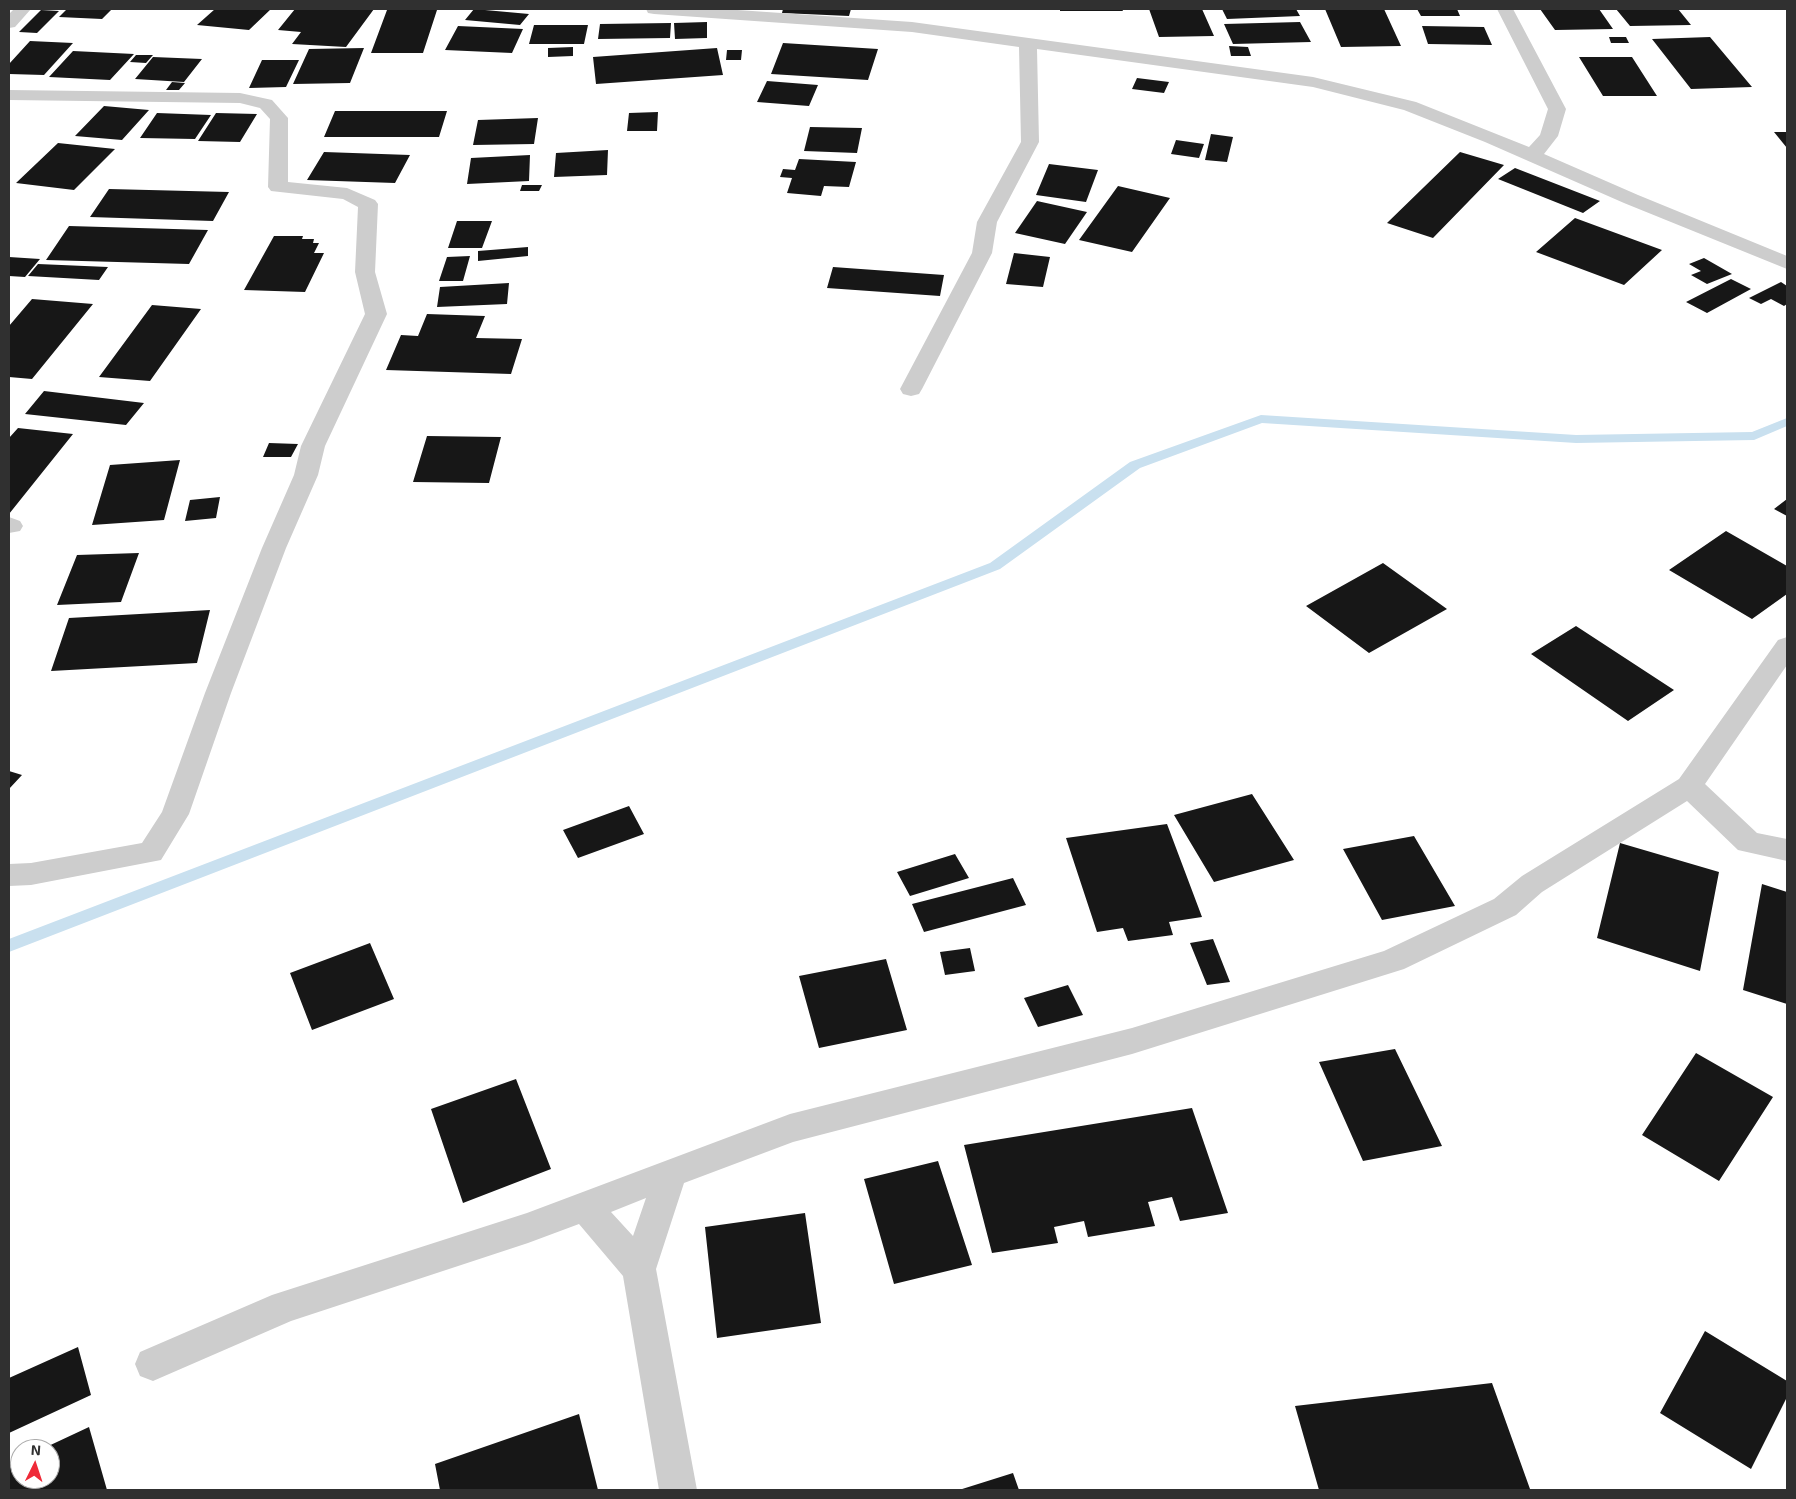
<!DOCTYPE html>
<style>
body{margin:0}
#map{position:relative;width:1796px;height:1499px;overflow:hidden;background:#fff;font-family:"Exo 2",sans-serif}
canvas{display:block}
.frame{position:absolute;inset:0;border:10px solid #303030;pointer-events:none}
.north{position:absolute;left:10px;top:1439px;width:50px;height:50px;box-sizing:border-box;background:#fff;border:1px solid #acacac;border-radius:50%;rotate:4deg;font-size:14px;font-weight:700;line-height:20px;text-align:center;color:#303030}
.north::after{content:'';display:block;margin:auto;width:18px;height:22px;background:#ef2a38;clip-path:polygon(50% 0,100% 100%,50% 72%,0 100%)}
</style>
<div id="map">
<canvas width="1796" height="1499"></canvas>
<div class="frame"></div>
<div class="north">N</div>
</div>
<script>
const g = document.querySelector('canvas').getContext('2d');
g.lineJoin = 'round';
const shape = rows => new Path2D(rows.map(r => 'M' + r).join(''));
function fillPath(path, color) { g.fillStyle = color; g.fill(path, 'evenodd'); }
fillPath(shape([
 [1261,415,1576,435,1752,432,1787,418,1787,426,1754,440,1576,443,1262,423,1140,468,1000,569,9,952,9,939,990,563,1130,462,1261,415]
]), '#c9e0ef');
fillPath(shape([
 [67,9,112,9,102,19,59,17],
 [215,9,271,9,249,30,197,25],
 [295,9,374,9,346,47,292,44,301,32,278,30],
 [474,9,529,14,520,25,465,20],
 [783,9,851,9,849,16,782,13],
 [1060,9,1122,9,1123,11,1060,11],
 [1149,9,1202,9,1214,36,1159,37],
 [1222,9,1296,9,1300,16,1227,19],
 [1325,9,1384,9,1401,46,1341,47],
 [1417,9,1457,9,1460,16,1421,16],
 [1540,9,1599,9,1613,29,1555,30],
 [1616,9,1678,9,1691,25,1630,26],
 [41,10,59,11,37,33,19,32],
 [387,10,437,10,423,53,371,53],
 [707,22,707,38,675,39,674,23],
 [1300,22,1311,42,1233,44,1224,24],
 [671,23,670,38,598,39,600,24],
 [534,25,588,25,584,44,529,44],
 [458,26,523,29,512,53,445,50],
 [1422,26,1484,27,1492,45,1428,44],
 [1609,37,1626,37,1629,43,1611,43],
 [1710,37,1752,87,1691,89,1652,39],
 [30,41,73,43,44,75,9,74,9,64],
 [783,43,878,49,868,80,771,74],
 [1229,46,1248,47,1251,56,1231,56],
 [573,47,573,56,548,57,548,48],
 [364,48,350,83,293,84,309,49],
 [717,48,723,75,596,84,593,57],
 [727,50,742,50,741,60,726,60],
 [73,51,134,54,110,80,49,77],
 [136,55,153,55,146,63,130,62],
 [153,57,202,59,184,82,135,79],
 [1579,57,1632,57,1657,96,1603,96],
 [262,60,299,60,286,87,249,88],
 [1137,78,1169,82,1164,93,1132,89],
 [767,81,818,85,809,106,757,102],
 [172,82,185,83,179,90,166,90],
 [104,106,149,110,122,140,75,136],
 [335,111,447,111,439,137,324,137],
 [658,112,657,131,627,131,629,113],
 [157,113,211,115,195,139,140,138],
 [216,113,257,114,240,142,198,141],
 [538,118,534,144,473,145,478,120],
 [810,127,862,128,857,153,804,151],
 [1774,132,1787,132,1787,148],
 [1211,134,1233,137,1227,162,1205,160],
 [1176,140,1204,144,1199,158,1171,154],
 [58,143,115,149,74,190,16,183],
 [608,150,607,175,554,177,556,153],
 [324,152,410,155,395,183,307,180],
 [1460,152,1504,165,1433,238,1387,223],
 [530,155,529,181,467,184,471,158],
 [799,159,856,162,849,187,824,186,821,196,787,193,792,178,780,177,783,169,795,170],
 [1049,164,1098,170,1086,202,1036,195],
 [1515,168,1600,201,1583,213,1498,179],
 [522,185,542,185,539,191,520,191],
 [1118,186,1170,198,1132,252,1079,240],
 [109,189,229,192,213,221,90,217],
 [1037,201,1087,212,1065,244,1015,233],
 [1575,218,1662,250,1624,285,1536,252],
 [457,221,492,221,482,248,448,248],
 [69,226,208,230,189,264,46,260],
 [274,236,303,236,302,239,314,239,313,243,319,243,314,253,324,253,305,292,244,290],
 [528,247,528,256,478,261,478,251],
 [1014,253,1050,257,1043,287,1006,284],
 [470,256,463,281,439,281,447,257],
 [9,257,40,259,25,277,9,276],
 [1704,258,1732,274,1707,284,1691,275,1701,271,1689,264],
 [38,264,108,267,99,280,28,276],
 [833,267,944,275,940,296,827,288],
 [1731,279,1751,289,1707,313,1686,302],
 [1781,282,1787,286,1787,304,1784,306,1771,299,1761,304,1749,298],
 [509,283,507,304,437,307,440,287],
 [32,299,93,304,32,379,9,377,9,326],
 [152,305,201,309,150,381,99,377],
 [427,314,485,316,476,338,522,339,511,374,386,370,401,335,418,336],
 [44,391,144,403,126,425,25,414],
 [18,428,73,434,9,514,9,438],
 [427,436,501,437,489,483,413,482],
 [269,443,298,444,291,457,263,457],
 [180,460,164,520,92,525,110,465],
 [220,497,216,518,185,521,190,500],
 [1787,499,1787,516,1774,509],
 [1726,531,1787,566,1787,594,1752,619,1669,570],
 [139,553,121,602,57,605,77,555],
 [1383,563,1447,609,1369,653,1306,606],
 [210,610,197,663,51,671,69,618],
 [1576,626,1674,690,1628,721,1531,654],
 [9,771,22,775,9,789],
 [1252,794,1294,860,1214,882,1174,815],
 [629,806,644,834,578,858,563,830],
 [1167,824,1202,917,1169,922,1173,935,1128,941,1123,928,1097,932,1066,838],
 [1414,836,1455,906,1382,920,1343,849],
 [1620,843,1719,872,1700,971,1597,938],
 [955,854,969,878,910,896,897,872],
 [1013,878,1026,905,924,932,912,904],
 [1762,884,1787,892,1787,1004,1743,990],
 [1213,939,1230,982,1207,985,1190,943],
 [370,943,394,999,312,1030,290,973],
 [970,948,975,971,945,975,940,952],
 [886,959,907,1030,819,1048,799,976],
 [1068,985,1083,1015,1038,1027,1024,998],
 [1395,1049,1442,1146,1363,1161,1319,1062],
 [1696,1053,1773,1097,1719,1181,1642,1135],
 [516,1079,551,1169,463,1203,431,1109],
 [1192,1108,1228,1213,1180,1221,1172,1197,1148,1202,1155,1226,1088,1237,1084,1221,1054,1227,1058,1243,992,1253,964,1145],
 [938,1161,972,1265,894,1284,864,1179],
 [805,1213,821,1323,717,1338,705,1227],
 [1705,1331,1787,1381,1787,1397,1751,1469,1660,1413],
 [78,1347,91,1395,9,1433,9,1378],
 [1492,1383,1530,1489,1319,1490,1295,1406],
 [579,1414,598,1490,440,1490,435,1464],
 [89,1427,107,1490,9,1490,9,1465,20,1460,20,1479,50,1479,50,1449,42,1449],
 [1013,1473,1019,1490,959,1490]
]), '#171717');
fillPath(shape([
 [14,9,31,9,15,27,9,28,9,14,14,9],
 [646,9,723,9,912,22,1313,77,1416,102,1529,147,1540,135,1548,109,1497,9,1513,9,1566,109,1558,136,1544,154,1638,195,1787,256,1787,269,1624,203,1485,142,1404,110,1313,87,1037,49,1039,142,997,222,992,253,922,389,919,394,911,396,903,394,900,389,972,253,977,222,1021,142,1019,47,912,32,654,14,648,13,646,9],
 [9,90,240,93,272,100,288,118,288,182,347,188,375,200,378,204,375,272,387,314,325,446,318,475,286,548,231,693,189,814,161,860,31,885,9,886,9,864,31,863,142,843,162,812,205,693,262,548,294,475,301,446,365,314,355,272,358,207,343,199,271,191,268,187,270,119,260,108,240,103,9,100,9,90],
 [9,517,20,521,23,526,20,531,9,533,9,517],
 [1787,637,1787,665,1705,784,1757,833,1787,839,1787,861,1738,850,1687,801,1542,892,1516,915,1404,969,1132,1054,793,1142,684,1183,656,1269,697,1490,659,1490,623,1276,579,1224,528,1243,291,1321,153,1381,140,1376,135,1364,140,1352,272,1295,527,1213,790,1114,1132,1028,1384,951,1494,899,1522,876,1679,779,1778,640,1787,637],
 [646,1198,633,1236,611,1212,646,1198]
]), '#cdcdcd');
</script>
